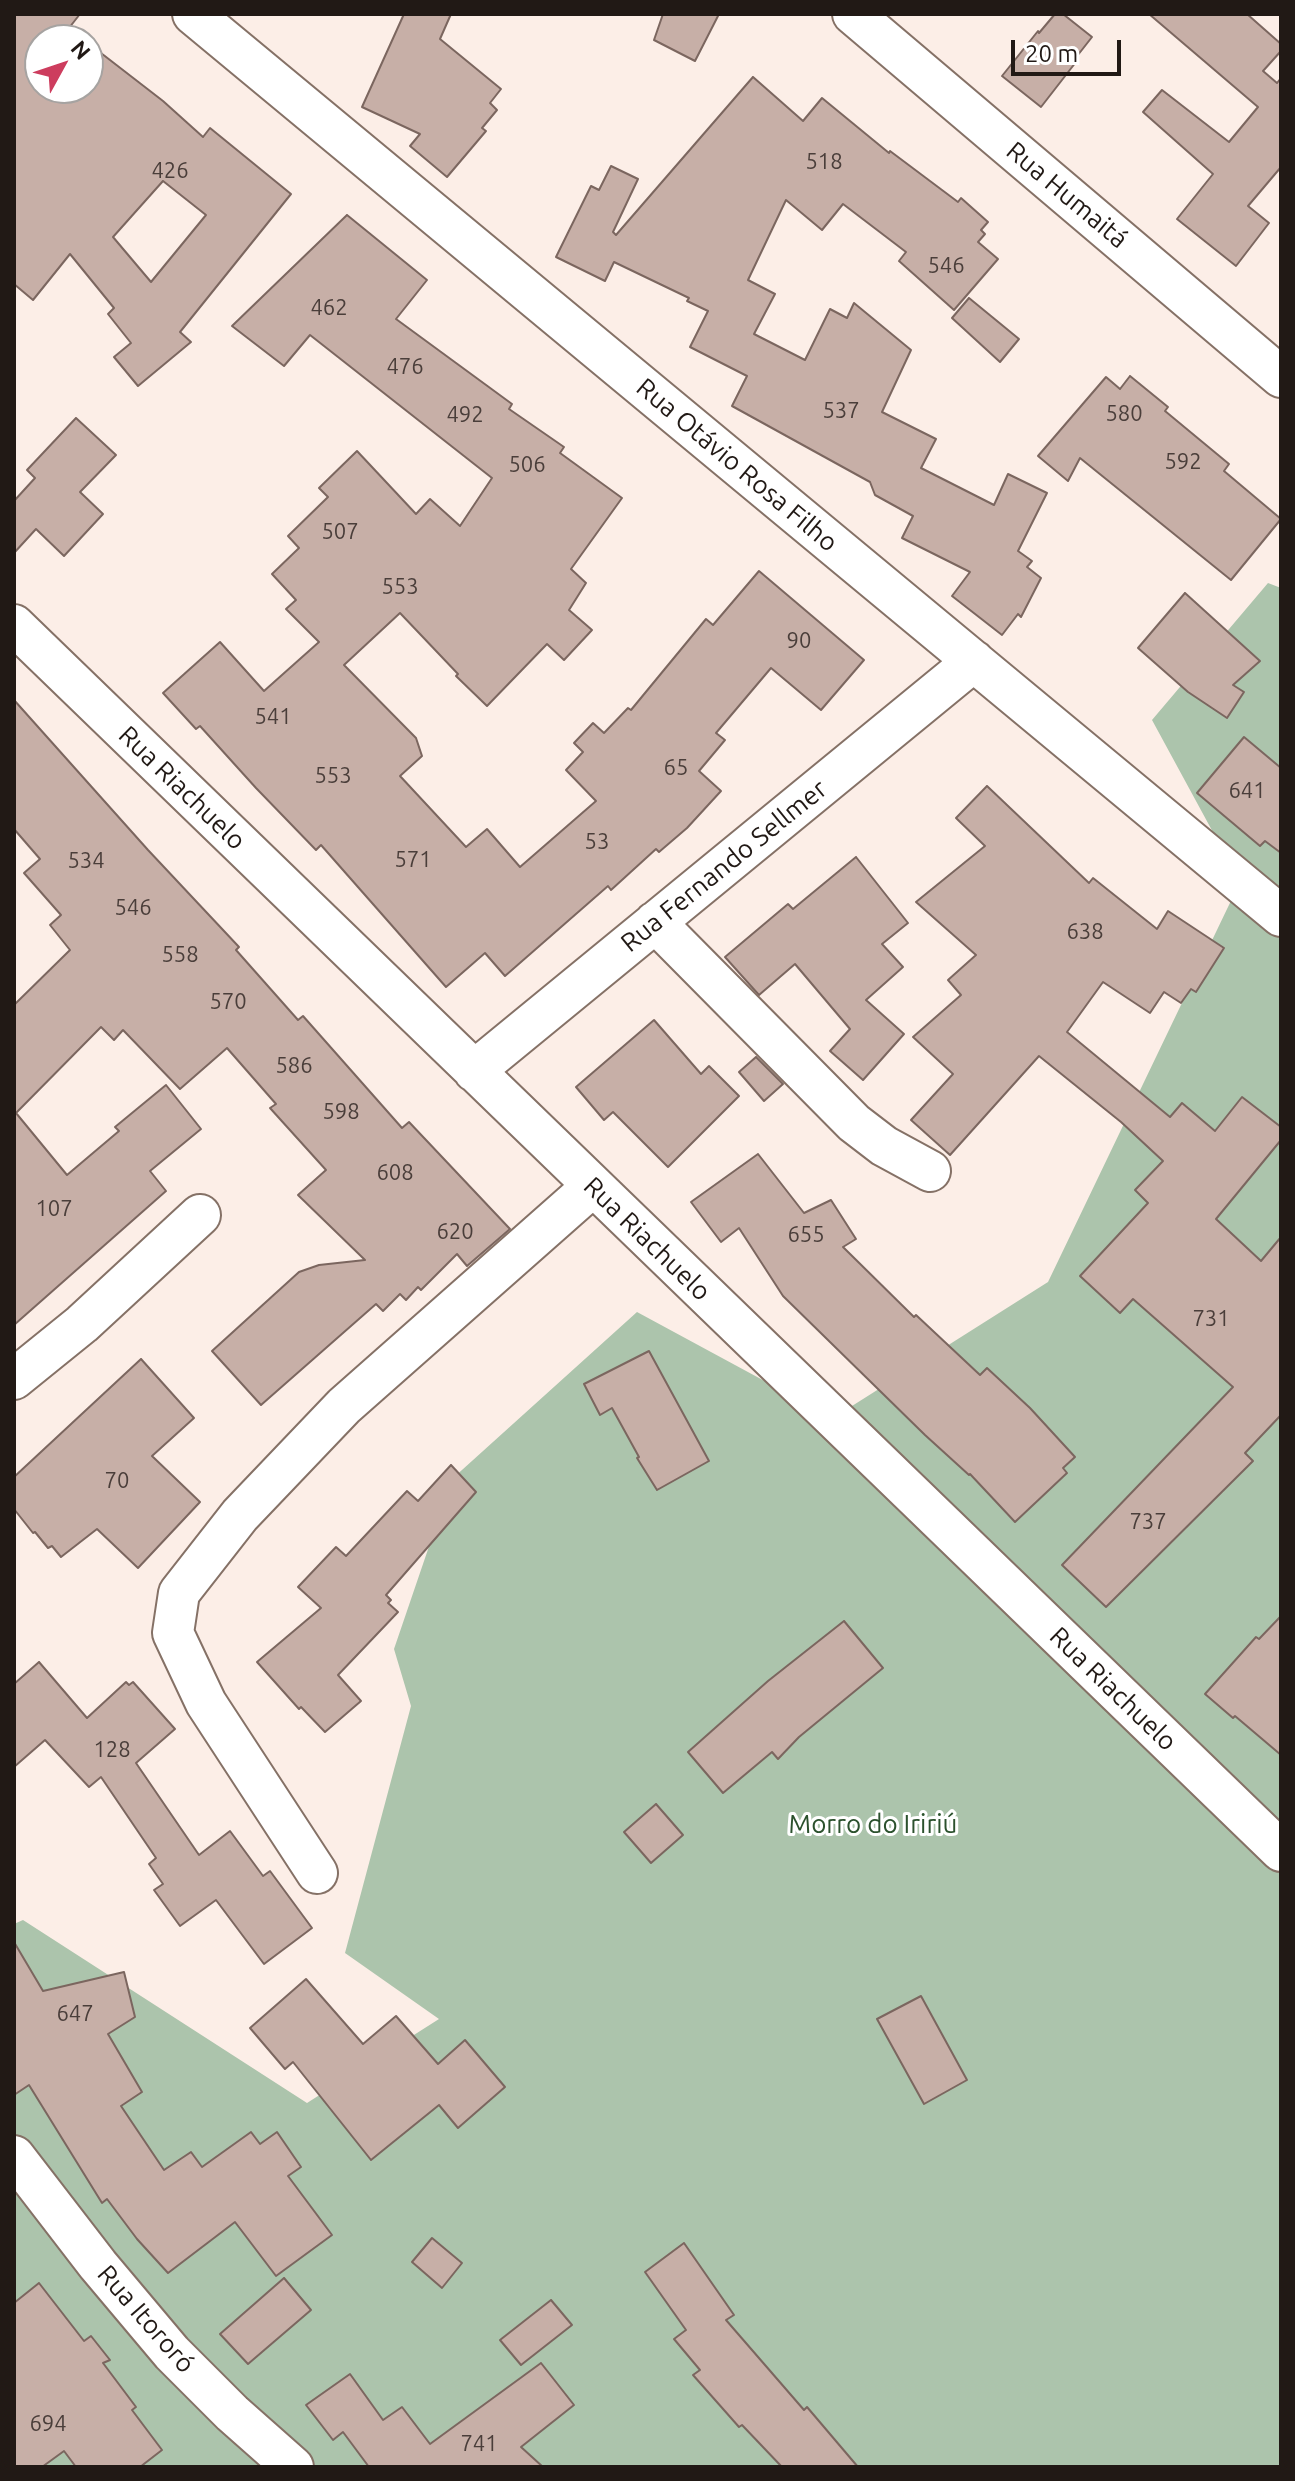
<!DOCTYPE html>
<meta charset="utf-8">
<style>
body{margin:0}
#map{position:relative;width:1295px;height:2481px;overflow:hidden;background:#fceee7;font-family:Ubuntu,sans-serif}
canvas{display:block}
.frame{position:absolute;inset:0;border:16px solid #211915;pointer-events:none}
.north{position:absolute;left:24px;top:24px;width:80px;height:80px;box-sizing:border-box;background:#fff;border:2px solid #a6a3a1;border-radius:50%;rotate:50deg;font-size:22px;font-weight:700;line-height:32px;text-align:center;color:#211915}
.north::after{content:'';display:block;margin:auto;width:28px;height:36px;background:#cd3d5e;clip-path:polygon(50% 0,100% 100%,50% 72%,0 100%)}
.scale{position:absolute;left:1011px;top:40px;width:110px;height:36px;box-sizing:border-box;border:4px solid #211915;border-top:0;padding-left:10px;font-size:24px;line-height:28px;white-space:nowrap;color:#211915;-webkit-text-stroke:6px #fff;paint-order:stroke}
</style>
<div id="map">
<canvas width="1295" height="2481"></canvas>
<div class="frame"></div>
<div class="north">N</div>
<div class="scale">20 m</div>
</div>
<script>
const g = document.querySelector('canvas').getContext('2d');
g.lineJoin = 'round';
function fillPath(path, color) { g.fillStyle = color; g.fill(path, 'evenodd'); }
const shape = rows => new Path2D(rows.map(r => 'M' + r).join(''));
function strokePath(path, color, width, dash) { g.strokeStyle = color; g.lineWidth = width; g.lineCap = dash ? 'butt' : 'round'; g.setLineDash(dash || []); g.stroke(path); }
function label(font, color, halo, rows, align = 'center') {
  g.font = font + ' Ubuntu,sans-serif'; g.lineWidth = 6; g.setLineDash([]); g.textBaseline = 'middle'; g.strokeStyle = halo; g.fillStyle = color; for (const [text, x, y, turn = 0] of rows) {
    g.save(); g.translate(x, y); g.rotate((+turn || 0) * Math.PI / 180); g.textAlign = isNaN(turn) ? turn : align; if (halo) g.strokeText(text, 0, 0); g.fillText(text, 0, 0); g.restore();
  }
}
fillPath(shape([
 [1268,583,1281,588,1281,2467,14,2467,14,1924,23,1920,307,2103,439,2019,345,1953,411,1706,394,1649,452,1479,637,1312,833,1418,1048,1282,1240,882,1152,720]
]), '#acc4ac');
const building = shape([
 [14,14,80,14,69,28,85,40,40,40,40,88,88,88,88,43,163,101,203,137,210,128,291,194,180,332,191,342,138,386,114,357,131,343,108,314,114,308,70,254,33,300,14,284,14,14],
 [163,181,206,215,151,282,113,237,163,181],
 [404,14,451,14,440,39,501,89,490,103,497,110,482,128,486,131,447,177,410,146,420,134,362,107,404,14],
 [663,14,719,14,695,61,654,40,663,14],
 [1055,14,1063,14,1092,37,1074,60,1076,62,1041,107,1002,76,1038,31,1039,33,1055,14],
 [1149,14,1247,14,1281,44,1281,51,1263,71,1277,83,1281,78,1281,167,1248,206,1269,223,1236,266,1177,219,1213,174,1143,112,1162,90,1229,142,1258,107,1149,14],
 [753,77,803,121,822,98,889,153,890,151,958,202,961,198,988,222,981,230,985,234,978,242,998,259,954,310,899,261,906,252,843,204,822,230,786,200,748,280,775,294,754,334,805,360,830,309,847,318,854,303,911,350,882,412,936,439,921,468,994,505,1008,474,1047,493,1018,551,1032,561,1027,567,1041,578,1021,617,1018,614,1002,635,952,596,970,572,902,538,913,516,875,495,870,482,732,406,747,376,690,347,708,311,687,301,689,298,614,262,605,281,556,257,591,186,599,190,611,166,638,179,613,232,616,235,753,77],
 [347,215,427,280,396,319,512,404,509,409,564,447,560,453,622,498,571,569,586,583,569,610,592,630,564,660,547,644,487,706,456,676,458,674,400,613,344,665,416,738,422,756,400,776,466,847,487,829,520,867,596,801,566,770,583,752,574,743,593,723,604,733,628,708,631,710,706,619,713,625,759,571,864,660,821,710,771,668,716,733,725,740,699,771,721,791,687,828,659,852,656,849,611,890,608,886,505,976,485,953,446,987,321,845,316,850,256,788,200,726,196,729,163,693,220,642,264,691,319,642,286,609,296,600,272,574,299,548,288,536,328,497,319,488,357,451,416,514,430,499,460,526,492,478,310,335,284,366,232,326,347,215],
 [969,298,1019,339,1000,362,952,318,969,298],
 [1130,376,1168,407,1165,411,1229,464,1224,471,1281,519,1231,580,1080,458,1068,481,1038,456,1106,377,1120,389,1130,376],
 [76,418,116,455,80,492,103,514,64,556,36,529,14,553,14,501,35,478,27,470,76,418],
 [1185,593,1260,661,1233,685,1244,692,1227,718,1188,692,1138,648,1185,593],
 [14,700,148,850,239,947,236,950,298,1020,303,1016,402,1128,409,1122,510,1229,467,1266,457,1254,421,1290,418,1287,406,1300,400,1294,383,1311,376,1304,261,1405,212,1351,299,1272,319,1265,365,1260,298,1195,326,1170,270,1108,276,1104,227,1048,180,1089,123,1030,114,1040,101,1027,16,1113,67,1175,119,1131,115,1127,166,1085,201,1129,150,1171,166,1191,14,1325,14,1005,70,950,50,925,61,915,24,873,40,859,14,829,14,700],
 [1244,737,1281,768,1281,853,1265,841,1260,846,1197,793,1244,737],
 [987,786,1089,883,1093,878,1157,929,1168,911,1224,948,1196,992,1191,989,1181,1003,1164,992,1150,1013,1103,982,1067,1032,1170,1117,1182,1103,1215,1131,1242,1097,1281,1127,1281,1140,1216,1219,1261,1261,1281,1237,1281,1415,1245,1453,1253,1461,1106,1607,1062,1565,1233,1387,1133,1299,1120,1313,1080,1276,1148,1203,1135,1190,1163,1161,1121,1122,1039,1056,950,1155,911,1120,953,1074,913,1037,961,995,948,980,976,955,916,902,985,846,956,818,987,786],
 [856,857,908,923,882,944,903,967,866,1000,904,1034,863,1080,830,1051,850,1029,795,964,759,995,725,957,788,904,793,909,856,857],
 [654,1020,701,1074,709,1066,739,1096,668,1167,613,1112,604,1120,576,1087,654,1020],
 [756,1057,783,1084,764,1101,739,1072,756,1057],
 [758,1154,804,1213,831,1200,856,1239,843,1247,914,1317,916,1315,980,1375,987,1368,1030,1408,1075,1457,1063,1468,1067,1473,1015,1522,970,1474,969,1475,925,1435,783,1296,739,1228,721,1242,691,1202,758,1154],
 [649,1351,709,1461,657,1490,637,1458,639,1457,612,1408,600,1415,584,1384,649,1351],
 [141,1359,194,1418,152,1456,200,1502,138,1568,97,1529,61,1557,52,1546,48,1548,35,1532,33,1533,14,1509,14,1477,141,1359],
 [451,1465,476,1492,386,1595,391,1600,388,1603,398,1612,338,1675,361,1701,325,1732,301,1707,299,1709,257,1662,321,1608,298,1587,336,1547,346,1556,407,1491,418,1501,451,1465],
 [1281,1616,1281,1755,1235,1716,1233,1718,1205,1694,1256,1637,1259,1639,1281,1616],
 [844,1621,883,1668,799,1737,778,1759,772,1752,723,1793,688,1752,768,1681,844,1621],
 [39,1662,87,1718,126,1682,129,1685,133,1682,175,1729,136,1763,199,1855,230,1831,263,1876,270,1871,312,1928,264,1964,216,1900,180,1926,154,1890,163,1884,149,1864,156,1858,101,1777,89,1787,45,1740,14,1767,14,1684,39,1662],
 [656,1804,683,1835,651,1863,624,1832,656,1804],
 [14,1942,43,1991,124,1972,135,2017,108,2034,142,2092,121,2106,164,2170,191,2152,202,2167,251,2132,260,2144,277,2132,301,2167,288,2176,332,2235,276,2276,235,2222,168,2273,137,2239,107,2199,102,2203,29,2085,14,2095,14,1942],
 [306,1979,363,2044,396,2016,438,2064,465,2040,505,2087,458,2128,439,2105,371,2160,293,2062,285,2069,250,2028,306,1979],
 [921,1996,967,2080,924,2104,877,2019,921,1996],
 [432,2238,462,2263,442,2288,412,2262,432,2238],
 [684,2243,734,2315,726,2320,804,2410,807,2407,858,2467,782,2467,742,2425,739,2427,693,2375,700,2370,674,2339,686,2330,645,2272,684,2243],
 [284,2278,311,2310,248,2364,220,2334,284,2278],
 [39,2283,84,2341,91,2336,110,2360,103,2363,136,2407,132,2410,162,2450,140,2467,76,2467,64,2451,42,2467,14,2467,14,2303,39,2283],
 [551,2300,572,2325,521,2365,500,2340,551,2300],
 [541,2363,574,2405,521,2447,543,2467,369,2467,343,2432,333,2440,306,2405,350,2374,383,2420,402,2407,430,2444,541,2363]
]);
fillPath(building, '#c7afa7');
strokePath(building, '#7b665f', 2);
const street = shape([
 [193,14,1281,916],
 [853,14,1281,377],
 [14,625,1281,1851],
 [655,922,854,1123,884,1146,930,1171],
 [474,1071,974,661],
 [14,1379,82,1324,200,1215],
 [317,1873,206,1703,173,1633,179,1593,240,1515,344,1406,593,1186],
 [14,2156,98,2265,172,2353,232,2413,293,2467]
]);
strokePath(street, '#857166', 44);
strokePath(street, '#fff', 40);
label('22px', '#4a3e3a', null, [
 ["518",824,162],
 ["426",170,171],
 ["546",946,266],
 ["462",329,308],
 ["476",405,367],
 ["537",841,411],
 ["580",1124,414],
 ["492",465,415],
 ["592",1183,462],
 ["506",527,465],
 ["507",340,532],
 ["553",400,587],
 ["90",799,641],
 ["541",273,717],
 ["65",676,768],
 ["553",333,776],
 ["641",1247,791],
 ["53",597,842],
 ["571",413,860],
 ["534",86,861],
 ["546",133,908],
 ["638",1085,932],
 ["558",180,955],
 ["570",228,1002],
 ["586",294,1066],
 ["598",341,1112],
 ["608",395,1173],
 ["107",54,1209],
 ["620",455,1232],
 ["655",806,1235],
 ["731",1211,1319],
 ["70",117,1481],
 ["737",1148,1522],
 ["128",112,1750],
 ["647",75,2014],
 ["694",48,2424],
 ["741",479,2444]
]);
label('26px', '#211915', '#fff', [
 ["Rua Humaitá",1067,195,40],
 ["Rua Otávio Rosa Filho",737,465,40],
 ["Rua Riachuelo",182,788,44],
 ["Rua Fernando Sellmer",724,866,-39],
 ["Rua Riachuelo",647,1239,44],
 ["Rua Riachuelo",1113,1689,44],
 ["Rua Itororó",146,2319,49]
]);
label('26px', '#2b512d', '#fff', [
 ["Morro do Iririú",873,1824]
]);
</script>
